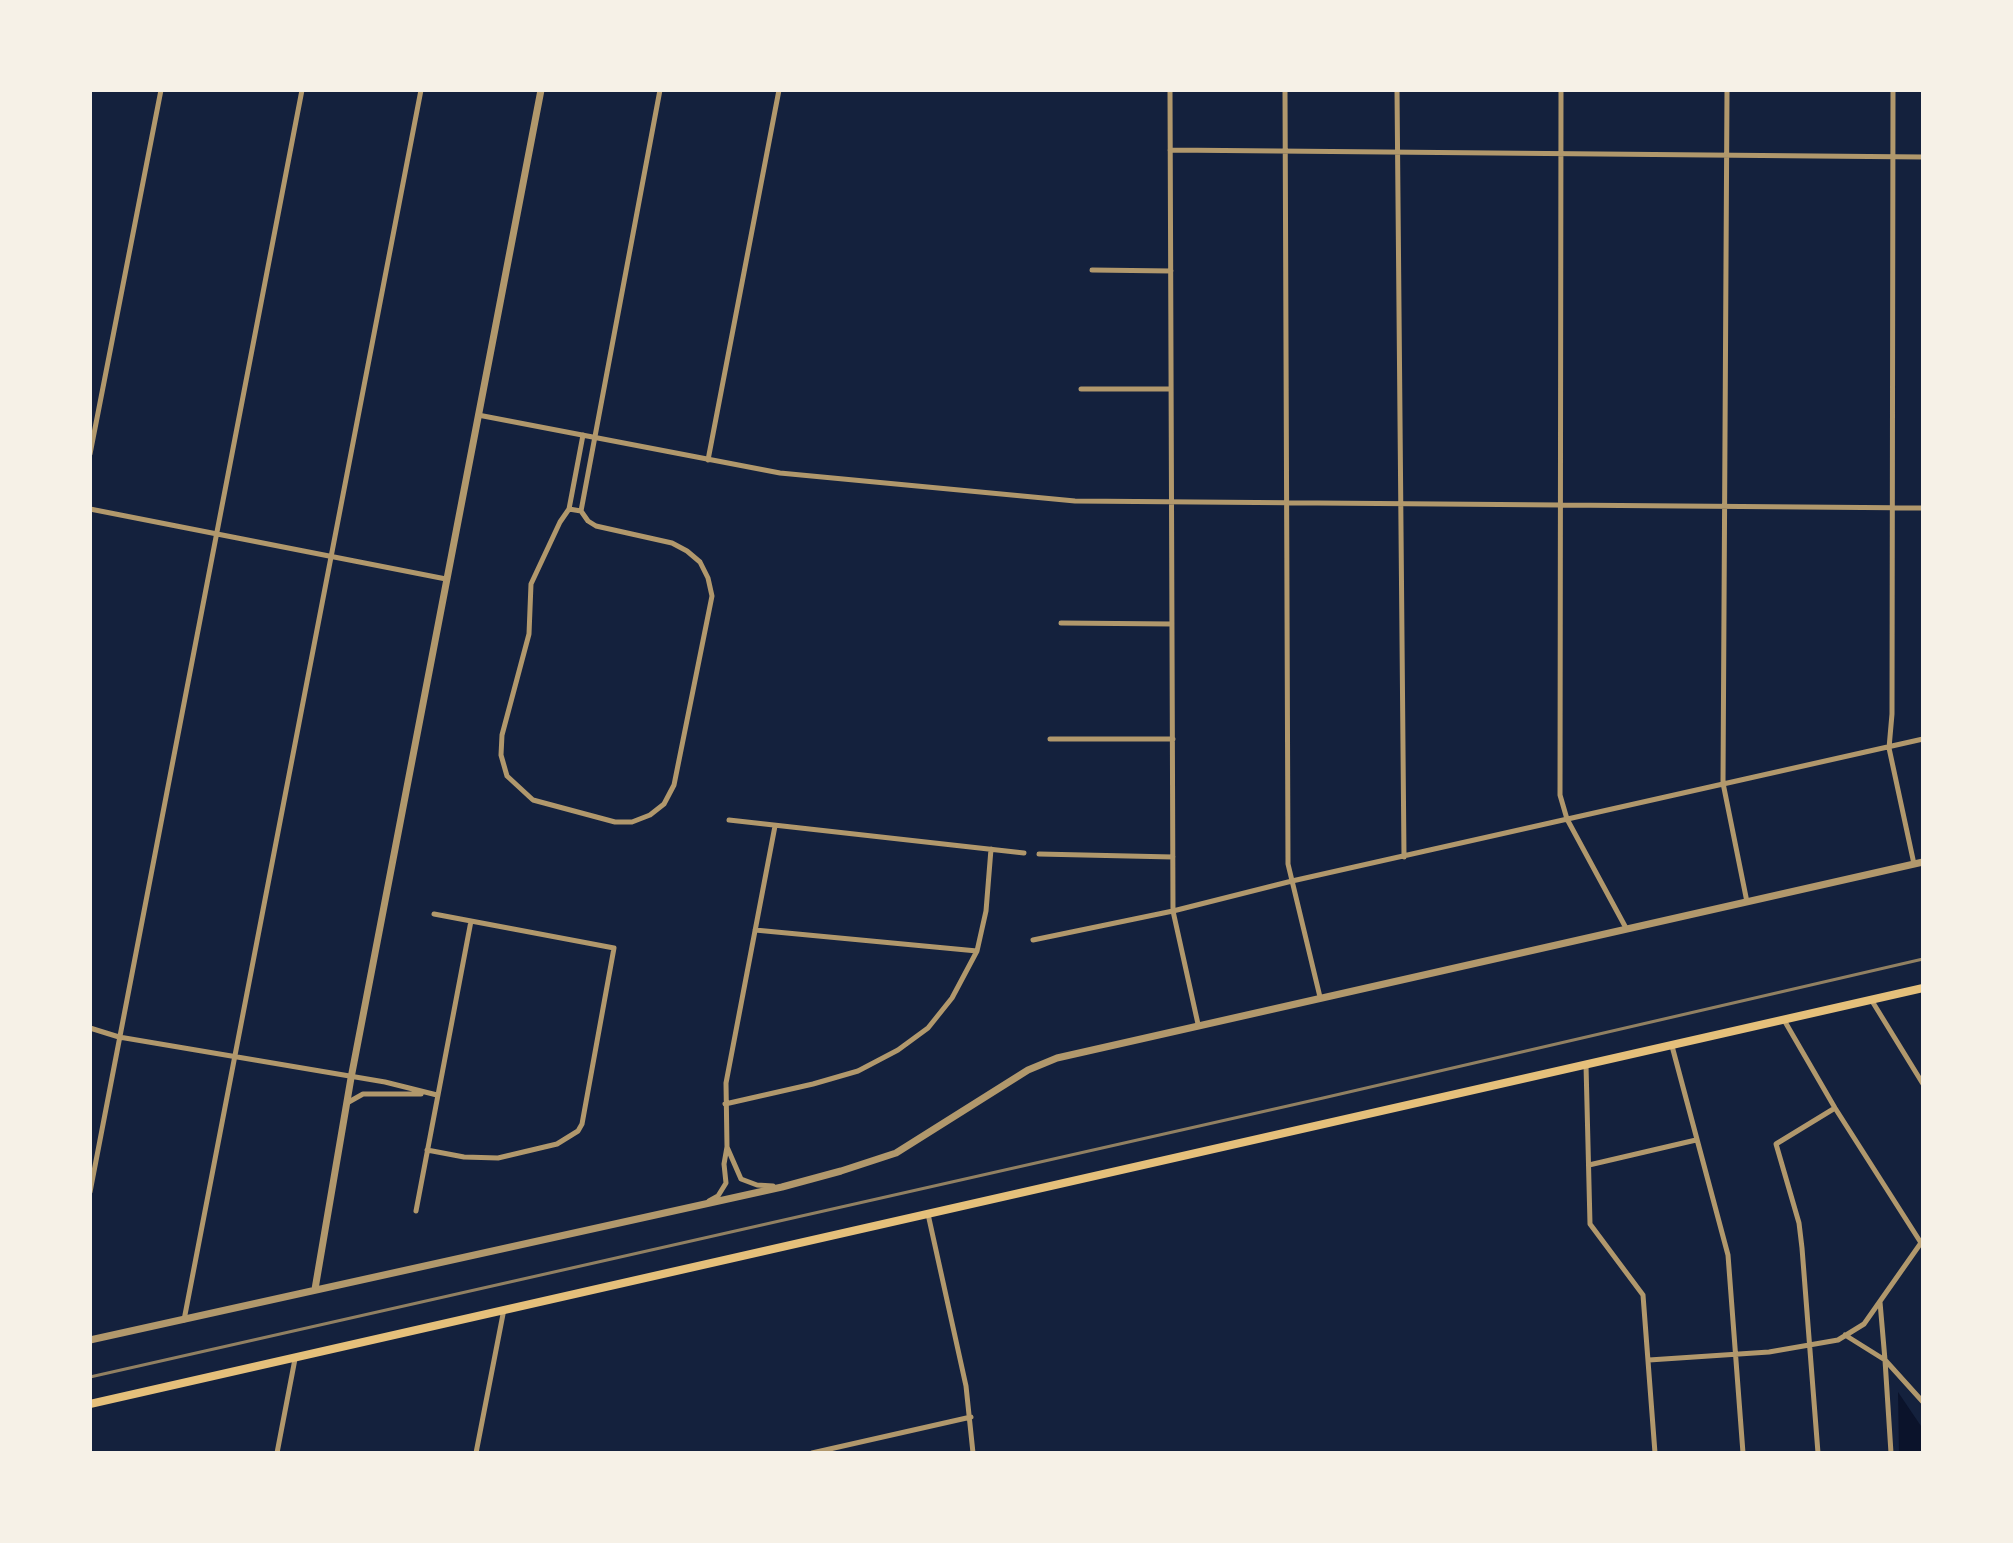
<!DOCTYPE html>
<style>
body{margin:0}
#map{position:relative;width:2013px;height:1543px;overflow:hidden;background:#14213d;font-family:Figtree,sans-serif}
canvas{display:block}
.frame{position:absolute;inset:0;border:92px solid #f6f1e7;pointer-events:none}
</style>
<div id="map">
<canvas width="2013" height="1543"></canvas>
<div class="frame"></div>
</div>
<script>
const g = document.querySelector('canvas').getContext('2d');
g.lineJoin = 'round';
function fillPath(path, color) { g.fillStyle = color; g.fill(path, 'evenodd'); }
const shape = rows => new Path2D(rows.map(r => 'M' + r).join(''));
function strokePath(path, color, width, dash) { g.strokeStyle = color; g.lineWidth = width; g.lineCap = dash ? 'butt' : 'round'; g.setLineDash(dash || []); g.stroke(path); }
fillPath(shape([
 [1898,1392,1923,1429,1923,1453,1899,1453]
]), '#0b132b');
strokePath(shape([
 [1170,90,1173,911,1198,1024],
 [1285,90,1288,864,1320,997],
 [1397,90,1404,857],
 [1561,90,1560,795,1567,819,1626,928],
 [1727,90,1723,783,1747,902],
 [1893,90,1892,714,1889,748,1914,864],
 [1170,150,1923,157],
 [1092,270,1171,271],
 [1081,389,1171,389],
 [478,415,780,473,1075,501,1923,508],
 [90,454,161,90],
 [708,460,779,90],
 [90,509,446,579],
 [569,509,581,511,588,521,596,526,672,543,687,551,700,562,708,578,712,596,674,785,664,804,650,815,632,822,615,822,533,800,507,776,501,755,502,735,529,634,531,584,560,522,569,509],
 [569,509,583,435],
 [581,511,660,90],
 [1061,623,1172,624],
 [1050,739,1173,739],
 [729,820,1024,853],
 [1039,854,1173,857],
 [755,930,977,951],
 [1033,940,1173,911,1292,881,1923,739],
 [1872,1001,1923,1084],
 [1784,1020,1835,1108,1923,1246],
 [90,1028,119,1037,385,1082,437,1095],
 [1672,1046,1728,1255,1743,1453],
 [1586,1065,1590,1224,1643,1295,1655,1453],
 [347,1103,363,1094,421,1094],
 [725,1104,813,1084,858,1071,898,1050,928,1028,952,998,977,951,986,911,991,849],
 [727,1147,726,1083,775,826],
 [427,1150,464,1157,498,1158,557,1144,578,1131,582,1124,614,948,434,914],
 [1589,1165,1696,1140],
 [90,1192,302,90],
 [709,1201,718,1196,726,1183,724,1164,727,1147,741,1179,757,1185,773,1186],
 [416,1211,471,921],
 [928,1214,966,1386,973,1453],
 [184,1320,421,90],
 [1845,1335,1885,1360,1880,1302],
 [1649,1360,1769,1352,1838,1340,1864,1324,1923,1240],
 [1885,1360,1891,1453],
 [1886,1361,1923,1402],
 [277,1453,295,1359],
 [476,1453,504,1309],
 [812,1453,971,1417],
 [1818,1453,1802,1248,1799,1223,1776,1144,1835,1108]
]), '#b1986c', 5);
strokePath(shape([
 [315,1289,351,1078,541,90],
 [90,1340,782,1187,841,1171,896,1153,1028,1070,1057,1058,1923,862]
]), '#b1986c', 7);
strokePath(shape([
 [90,1404,1923,988]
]), '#e5c07b', 8);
strokePath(shape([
 [90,1377,1323,1098,1923,959]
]), '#918062', 3);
</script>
